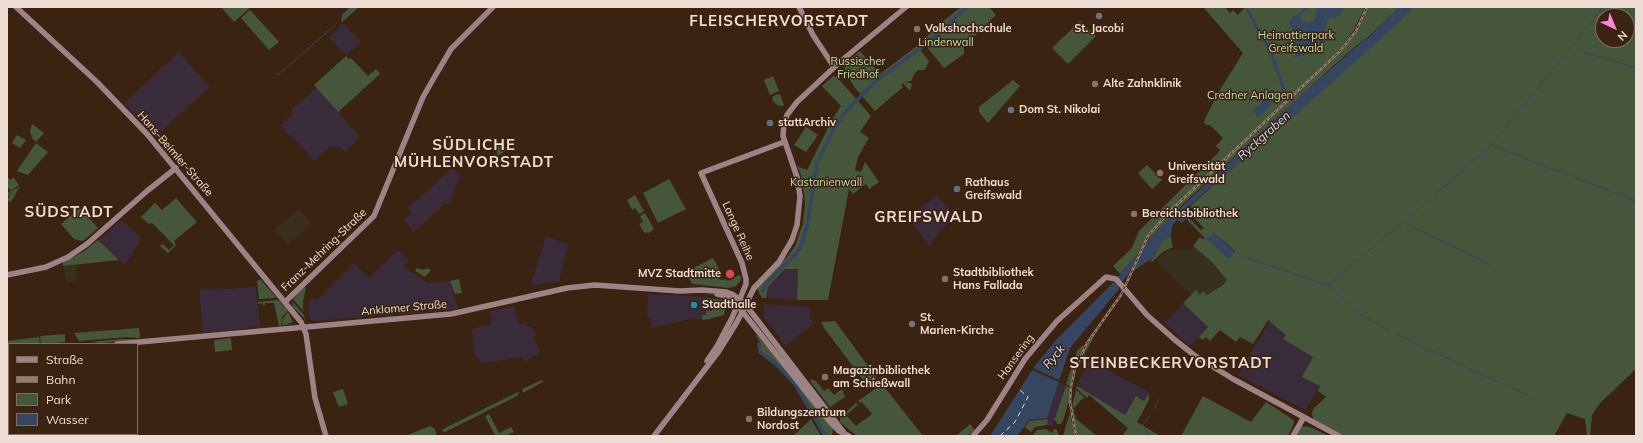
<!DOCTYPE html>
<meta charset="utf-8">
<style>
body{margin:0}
#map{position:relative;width:1643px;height:443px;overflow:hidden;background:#3b2311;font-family:Mulish,sans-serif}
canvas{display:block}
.frame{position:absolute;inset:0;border:8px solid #edddd2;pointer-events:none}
.legend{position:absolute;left:8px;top:343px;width:130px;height:92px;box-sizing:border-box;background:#3b2311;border:1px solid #826d5e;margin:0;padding:5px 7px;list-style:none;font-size:12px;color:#edddd2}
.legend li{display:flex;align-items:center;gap:8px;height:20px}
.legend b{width:20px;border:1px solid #826d5e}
.north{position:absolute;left:1595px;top:8px;width:40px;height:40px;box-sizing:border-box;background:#3b2311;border:1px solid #826d5e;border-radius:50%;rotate:136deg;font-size:11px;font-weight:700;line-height:16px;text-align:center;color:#edddd2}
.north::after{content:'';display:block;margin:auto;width:14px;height:18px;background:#ff85de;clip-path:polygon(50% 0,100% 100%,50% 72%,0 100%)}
</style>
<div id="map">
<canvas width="1643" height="443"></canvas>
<div class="frame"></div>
<ul class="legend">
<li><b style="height:5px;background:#9d8385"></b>Straße</li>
<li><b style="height:5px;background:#917d6e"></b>Bahn</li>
<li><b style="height:11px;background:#46563b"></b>Park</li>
<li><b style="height:11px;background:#364660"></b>Wasser</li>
</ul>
<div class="north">N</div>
</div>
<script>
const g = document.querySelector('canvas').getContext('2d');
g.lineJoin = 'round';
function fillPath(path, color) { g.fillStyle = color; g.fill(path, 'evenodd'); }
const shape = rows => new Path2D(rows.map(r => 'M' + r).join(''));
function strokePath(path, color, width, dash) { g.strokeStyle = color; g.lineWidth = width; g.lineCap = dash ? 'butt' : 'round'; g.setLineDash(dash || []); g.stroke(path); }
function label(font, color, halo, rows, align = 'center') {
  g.font = font + ' Mulish,sans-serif'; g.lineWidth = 3; g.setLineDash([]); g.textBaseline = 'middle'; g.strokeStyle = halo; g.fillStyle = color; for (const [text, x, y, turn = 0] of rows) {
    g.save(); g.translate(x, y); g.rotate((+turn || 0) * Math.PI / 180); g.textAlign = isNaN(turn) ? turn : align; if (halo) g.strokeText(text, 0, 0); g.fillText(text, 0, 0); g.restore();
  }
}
fillPath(shape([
 [341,23,343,25,344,24,361,42,346,56,329,37,339,28],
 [179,52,210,87,155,137,124,103],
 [317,87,360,137,345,152,340,147,330,147,314,161,292,136,291,137,280,126,293,113,291,110],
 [452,168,460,174,450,204,446,203,414,232,403,220,412,213,408,208],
 [937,195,954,215,929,246,908,217],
 [123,221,142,239,126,263,123,264,98,240,119,222],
 [546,236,568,244,560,277,560,282,532,285,531,283],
 [398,250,409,261,404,267,428,283,450,281,458,309,313,321,310,319,308,312,310,298,318,299,354,263,369,278],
 [786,269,798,269,797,300,766,298,768,287],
 [256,286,260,327,203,333,199,289,214,288,228,289],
 [648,294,707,297,722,299,726,304,726,311,722,316,711,318,711,319,687,320,652,328,651,320,646,313],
 [1183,303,1209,327,1190,346,1164,323],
 [764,304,810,307,810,318,814,323,786,346,764,318],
 [514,306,519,324,527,322,528,327,533,327,536,334,534,335,534,339,541,352,525,362,522,357,482,363,475,355,472,329,492,324,490,311],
 [1270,321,1286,335,1284,339,1313,357,1320,386,1305,410,1238,375],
 [1090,358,1100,362,1099,365,1149,392,1144,401,1136,396,1125,415,1077,386],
 [1059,382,1066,386,1053,425,1047,425,1047,419]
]), '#392b39');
fillPath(shape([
 [299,209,312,224,288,245,274,230],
 [1193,246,1212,262,1227,280,1223,285,1207,295,1200,295,1196,290,1191,295,1158,263,1157,259,1169,250,1191,250],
 [76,265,77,281,66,282,63,266]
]), '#392f1f');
fillPath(shape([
 [221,7,251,7,234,22],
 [350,7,359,7,341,23,342,15],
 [961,7,989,7,996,15,964,46,964,54,944,68,922,41,946,19],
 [1203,7,1225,7,1230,13,1233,10,1238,15,1245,7,1365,7,1354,30,1339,50,1166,215,1155,226,1140,251,1120,274,1113,266,1132,248,1139,231,1217,154,1220,150,1216,146,1223,138,1210,125,1206,125,1204,123,1205,119,1218,93,1243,53],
 [1368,7,1400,7,1365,40,1364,39,1332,67,1183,204,1146,243,1156,227,1168,214,1340,52,1358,30],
 [1414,7,1636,7,1636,369,1600,403,1592,415,1590,436,1587,436,1585,419,1567,413,1554,436,1344,436,1313,419,1312,413,1314,408,1326,397,1318,391,1320,386,1302,377,1313,357,1283,339,1286,335,1268,320,1253,344,1240,337,1236,342,1220,330,1210,341,1206,337,1203,340,1199,337,1208,327,1183,303,1196,290,1200,295,1203,291,1207,295,1223,285,1227,280,1212,262,1193,246,1200,237,1202,239,1205,238,1186,219,1188,217,1201,230,1204,228,1194,218,1198,213,1190,206,1391,29],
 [1603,16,1627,16,1627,40,1603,40],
 [1214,233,1235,251,1229,258,1207,237,1209,239],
 [250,10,279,42,269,50,241,18],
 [1080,21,1096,36,1068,64,1052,48],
 [917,46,929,61,926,68,925,70,918,70,915,73,911,81,904,82,910,83,912,84,910,91,903,83,901,85,903,87,875,111,855,88,845,72,845,64,860,51,880,74],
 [346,56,349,59,351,58,368,76,376,69,380,74,338,112,314,85],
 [773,76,779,91,770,95,764,80],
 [833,76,837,77,871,116,860,132,869,138,858,157,855,170,861,172,865,162,879,182,869,189,866,184,853,194,849,189,828,300,797,300,798,269,785,269,768,287,766,298,762,298,757,288,787,257,795,246,803,223,805,205,804,193,801,175,797,166,807,170,832,120,841,106,822,86],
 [1013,80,1020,86,988,123,979,112,979,107],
 [780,94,784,105,782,106,777,105,772,100,773,96],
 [32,124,44,133,36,142,32,138,30,131],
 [806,127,818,135,806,152,794,145],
 [17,135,26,140,20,148,12,143],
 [36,143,48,152,28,175,19,172,17,171],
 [503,143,507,150,498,156,494,144],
 [1147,165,1162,180,1152,189,1138,173],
 [7,177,11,180,13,177,19,185,12,190,7,198,7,194,11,190,7,187],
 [669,179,686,209,658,223,643,193],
 [20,186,11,202,7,200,12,191],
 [635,195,644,211,639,214,635,208,632,210,627,200],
 [176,198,197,222,174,241,176,245,168,253,160,246,163,244,169,250,174,245,152,223,149,224,141,217,155,203,162,210],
 [80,208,98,228,83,241,74,239,61,224],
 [645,213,654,229,649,233,646,232,645,234,639,224,643,222,640,216],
 [1171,237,1172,245,1173,247,1163,252,1152,262,1150,261,1154,257,1162,241,1166,238],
 [98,240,119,260,63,266,63,262,87,248,70,259,83,252],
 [713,258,720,271,718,274,719,279,722,280,726,279,727,281,739,275,741,277,741,280,736,286,729,288,692,284,686,272],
 [417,268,424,270,427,268,431,270,425,277,415,271],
 [260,279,276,297,276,298,259,299,257,281],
 [459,279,462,293,455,294,450,281],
 [304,287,306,288,303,301,303,309,304,312,293,299],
 [707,298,724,300,726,306,724,315,711,318,711,319,702,320,702,315,706,315,706,311,712,311,713,302,707,301],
 [278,300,288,311,282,317,281,326,279,326,274,303,265,303,265,305,263,306,263,303,258,304,258,302],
 [292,301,304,315,305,319,293,307],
 [288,312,293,322,286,325,282,325,282,320],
 [835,321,877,378,867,385,824,328,821,322],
 [139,328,140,338,127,337,79,341,74,333],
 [1096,330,1097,331,1076,370,1072,386,1078,362],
 [65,334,65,342,41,344,40,336],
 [757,335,771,351,833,427,832,436,827,436,805,398,787,373,762,353,761,350,760,342,756,336],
 [39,337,40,344,9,344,9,347,7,347,7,341],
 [231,338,232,350,215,352,214,340],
 [121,339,140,339,101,343,90,342],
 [1083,345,1084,346,1074,367,1070,386,1066,384,1077,351],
 [812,379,814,381,815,380,824,391,828,388,834,395,842,389,845,397,830,407,810,381],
 [542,380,543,381,541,383,523,393,522,389],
 [882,384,923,436,857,436,840,422,840,417,856,403,858,405,846,415,856,426,872,414,862,402,860,403,858,401],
 [1066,386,1070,388,1069,401,1063,421,1061,424,1057,424,1056,421,1054,421],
 [1077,386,1125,415,1136,396,1144,401,1149,393,1149,400,1137,422,1160,436,1122,436,1128,428,1089,395,1087,398,1076,388],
 [343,389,348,404,339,407,333,392],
 [1076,390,1084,397,1074,408,1072,406],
 [518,392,519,393,517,396,445,432,442,431,443,429],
 [1203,396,1251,422,1266,402,1292,419,1294,421,1293,426,1288,436,1181,436],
 [1072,408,1075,410,1073,413,1076,416,1075,418,1097,436,1077,436],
 [1070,413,1075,436,1063,436],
 [489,414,499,433,511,427,514,432,505,436,493,436,495,435,485,416],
 [811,419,821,436,793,436],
 [1048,419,1047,425,1035,427,1031,432,1025,427,1029,421],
 [970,424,975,430,967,436,956,436],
 [430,426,435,429,437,436,405,436],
 [1302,426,1310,427,1329,436,1296,436],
 [1046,429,1052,433,1054,429,1057,430,1059,436,1032,436,1037,430]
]), '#46563b');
fillPath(shape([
 [1305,7,1309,7,1300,16,1301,21,1309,23,1314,20,1316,15,1317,7,1344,7,1343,11,1335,18,1331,17,1327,20,1327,23,1325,28,1325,37,1318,43,1317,52,1313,52,1311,55,1306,53,1303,56,1294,57,1299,47,1297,43,1291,46,1289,45,1289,38,1293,32,1289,22,1293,17,1300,13],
 [1400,7,1414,7,1392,29,1318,95,1183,211,1188,217,1182,223,1177,220,1172,226,1171,237,1166,238,1162,241,1154,257,1129,274,1118,286,1119,289,1070,348,1047,418,1029,420,1017,436,990,436,1034,367,1055,341,1110,286,1161,226,1298,98,1365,39,1366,40],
 [1269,90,1274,90,1276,100,1260,116,1257,117,1253,110,1254,108,1261,105,1261,94],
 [1214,233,1235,252,1229,259,1205,238,1206,237,1209,238]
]), '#364660');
fillPath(shape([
 [1144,242,1146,243,1132,272,1128,275],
 [1033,368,1059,380,1059,382,1032,370]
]), '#3b2311');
strokePath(shape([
 [342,18,354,7],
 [1578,50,1636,68],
 [1568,51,1603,7],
 [278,75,335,25],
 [1491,145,1570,176],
 [1574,177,1636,201],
 [1186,218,1193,225],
 [1409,218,1491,145,1564,56],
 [1207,235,1210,237],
 [1242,256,1328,285,1403,222,1493,266],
 [1328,285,1361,315,1390,331],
 [1396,334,1502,384],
 [1507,386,1534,398],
 [1154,409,1159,399],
 [1149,435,1143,425,1150,415]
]), '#364660', 1);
strokePath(shape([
 [1248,11,1272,55,1285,93],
 [763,291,766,284,796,254,800,248,807,227,817,163,834,128,847,110,876,81,926,44,967,7],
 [759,344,760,352,777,365,795,384,825,436]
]), '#364660', 3.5);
strokePath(shape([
 [1290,37,1293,44],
 [1000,436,1015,422,1028,397,1020,390]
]), '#cbdefd', 1, [5, 4]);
strokePath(shape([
 [16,7,97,82,147,134,301,322,306,334,315,398,326,436],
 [799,7,813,35,834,67],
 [7,275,46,267,68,257,87,244,147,191,176,168],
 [717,294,727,296,734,301,831,423,839,431,849,436],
 [286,301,374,216,423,97,431,83,451,49,493,7],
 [117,344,451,314,567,288,595,285,680,291,702,290,726,292,732,294,745,304,845,434],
 [7,354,9,353],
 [707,361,717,346,732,318,746,284,746,279,742,263,701,173,784,142],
 [654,436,719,351,737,322,754,288,779,262,792,240,797,225,800,196,797,177,783,136,784,124,787,115,797,102,841,61,906,7],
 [973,436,987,420,1025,359,1057,321,1106,277,1116,279,1147,315,1175,340,1194,355,1233,379,1339,436],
 [1293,436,1304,417]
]), '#9d8385', 5.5);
const rail = shape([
 [1076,436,1070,402,1071,387,1075,368,1087,343,1121,295,1148,236,1167,214,1340,51,1356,31,1367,7]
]);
strokePath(rail, '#917d6e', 2.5);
strokePath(rail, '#3b2311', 1, [3]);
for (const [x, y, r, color] of [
 [1099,16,4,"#6b7280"],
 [917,29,4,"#8d6e63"],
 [1095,84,4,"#8d6e63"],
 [1011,110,4,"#6b7280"],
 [770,123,4,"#5c6f8a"],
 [1160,173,4,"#8d6e63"],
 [957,189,4,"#5c6f8a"],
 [1134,214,4,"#8d6e63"],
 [730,274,5,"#e0444e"],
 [945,279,4,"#8d6e63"],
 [694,305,4,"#0f9aa8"],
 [912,324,4,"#6b7280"],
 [825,377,4,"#8d6e63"],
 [749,419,4,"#8d6e63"]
]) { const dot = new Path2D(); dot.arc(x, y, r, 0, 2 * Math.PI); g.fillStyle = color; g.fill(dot); strokePath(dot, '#3b2311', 1.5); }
label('bold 11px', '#edddd2', '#3b2311', [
 ["Volkshochschule",925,29],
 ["St. Jacobi",1099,29,"center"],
 ["Alte Zahnklinik",1103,84],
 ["Dom St. Nikolai",1019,110],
 ["stattArchiv",778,123],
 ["Universität",1168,167],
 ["Greifswald",1168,180],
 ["Rathaus",965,183],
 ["Greifswald",965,196],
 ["Bereichsbibliothek",1142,214],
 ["Stadtbibliothek",953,273],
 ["Hans Fallada",953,286],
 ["MVZ Stadtmitte",721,274,"right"],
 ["Stadthalle",702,305],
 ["St.",920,318],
 ["Marien-Kirche",920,331],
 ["Magazinbibliothek",833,371],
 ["am Schießwall",833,384],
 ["Bildungszentrum",757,413],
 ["Nordost",757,426]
], 'left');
label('11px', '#bfdfaa', '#3b2311', [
 ["Heimattierpark",1296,36],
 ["Greifswald",1296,49],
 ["Lindenwall",946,43],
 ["Russischer",858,62],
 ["Friedhof",858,75],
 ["Credner Anlagen",1250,96],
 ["Kastanienwall",826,183]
]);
label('11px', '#edddd2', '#3b2311', [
 ["Hans-Beimler-Straße",175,154,49],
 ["Lange Reihe",738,231,66],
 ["Franz-Mehring-Straße",324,250,-44],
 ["Anklamer Straße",404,308,-5],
 ["Hansering",1016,357,-54]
]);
label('italic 12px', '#cbdefd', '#3b2311', [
 ["Ryckgraben",1264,136,-42],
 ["Ryck",1054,357,-50]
]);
g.letterSpacing = '1px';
label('bold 15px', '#edddd2', '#3b2311', [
 ["FLEISCHERVORSTADT",779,21],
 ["SÜDLICHE",474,145],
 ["MÜHLENVORSTADT",474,162],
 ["SÜDSTADT",69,212],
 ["GREIFSWALD",929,217],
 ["STEINBECKERVORSTADT",1171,363]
]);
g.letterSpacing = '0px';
</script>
